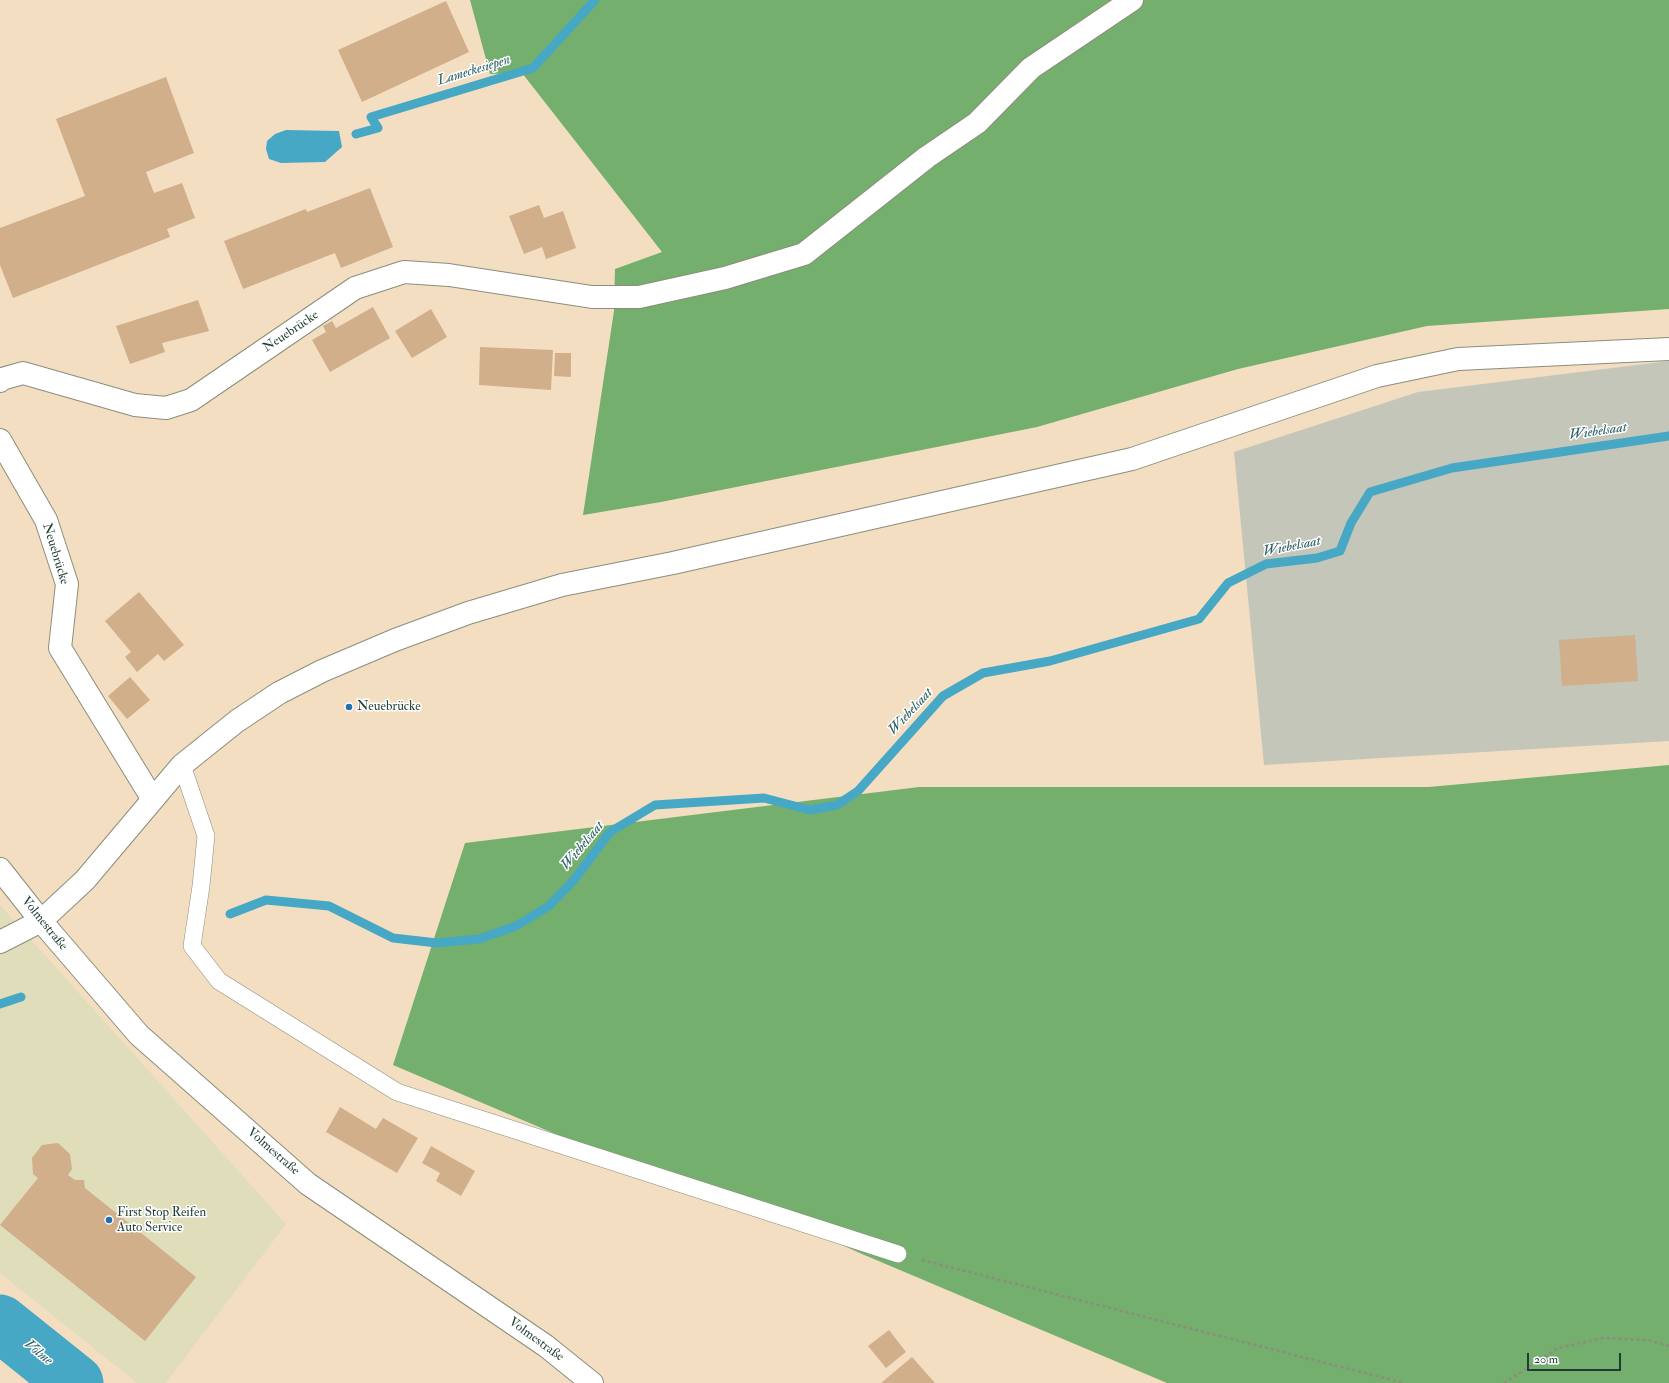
<!DOCTYPE html>
<meta charset="utf-8">
<style>
body{margin:0}
#map{position:relative;width:1669px;height:1383px;overflow:hidden;background:#f4dec2;font-family:"IM FELL Double Pica",serif}
canvas{display:block}
.scale{position:absolute;left:1527px;top:1353px;width:94px;height:18px;box-sizing:border-box;border:2px solid #1f3d34;border-top:0;padding-left:5px;font-size:12px;line-height:14px;white-space:nowrap;color:#1f3d34;-webkit-text-stroke:3px #fff;paint-order:stroke}
</style>
<div id="map">
<canvas width="1669" height="1383"></canvas>
<div class="scale">20 m</div>
</div>
<script>
const g = document.querySelector('canvas').getContext('2d');
g.lineJoin = 'round';
function fillPath(path, color) { g.fillStyle = color; g.fill(path, 'evenodd'); }
const shape = rows => new Path2D(rows.map(r => 'M' + r).join(''));
function strokePath(path, color, width, dash) { g.strokeStyle = color; g.lineWidth = width; g.lineCap = dash ? 'butt' : 'round'; g.setLineDash(dash || []); g.stroke(path); }
function label(font, color, halo, rows, align = 'center') {
  g.font = font + ' "IM FELL Double Pica",serif'; g.lineWidth = 3; g.setLineDash([]); g.textBaseline = 'middle'; g.strokeStyle = halo; g.fillStyle = color; for (const [text, x, y, turn = 0] of rows) {
    g.save(); g.translate(x, y); g.rotate((+turn || 0) * Math.PI / 180); g.textAlign = isNaN(turn) ? turn : align; if (halo) g.strokeText(text, 0, 0); g.fillText(text, 0, 0); g.restore();
  }
}
fillPath(shape([
 [0,905,286,1224,166,1383,137,1383,0,1273]
]), '#e0ddbb');
fillPath(shape([
 [1669,361,1669,741,1264,765,1234,452,1418,392]
]), '#c4c6b9');
fillPath(shape([
 [470,0,1669,0,1669,309,1427,326,1238,369,1037,427,661,502,583,515,614,311,615,269,662,252,522,73,490,74],
 [1669,765,1669,1383,1167,1383,862,1254,762,1209,593,1150,393,1065,465,843,919,787,1429,787]
]), '#74af6e');
fillPath(shape([
 [286,130,339,131,342,147,325,162,281,163,269,159,266,149,267,141,275,134]
]), '#47a8c6');
strokePath(shape([
 [356,134,378,128,371,117,533,68,595,0],
 [230,914,266,900,329,906,393,938,437,943,479,939,516,926,549,906,574,880,610,832,655,805,764,798,810,810,837,805,858,791,943,696,983,673,1050,661,1199,619,1228,583,1266,564,1317,558,1340,551,1351,523,1370,492,1452,468,1669,436],
 [0,1004,21,997]
]), '#47a8c6', 9);
strokePath(shape([
 [0,1323,75,1383]
]), '#47a8c6', 57);
fillPath(shape([
 [446,1,469,52,362,102,338,50],
 [166,77,194,153,146,172,154,193,182,183,195,218,167,229,170,237,13,298,0,265,0,228,85,196,56,119],
 [370,188,393,247,341,268,335,253,243,289,224,241,306,209,307,212],
 [539,205,544,218,563,211,576,248,546,259,542,247,524,254,509,216],
 [198,300,209,331,162,343,165,352,130,364,116,326],
 [373,307,390,338,330,372,312,340,326,332,323,326,332,321,336,328],
 [431,309,447,337,412,358,395,331],
 [480,347,553,350,551,390,479,385],
 [555,353,571,353,571,377,554,376],
 [139,592,184,645,164,661,158,654,137,672,125,657,131,652,105,621],
 [1635,635,1638,681,1562,686,1559,640],
 [130,677,150,700,127,719,108,696],
 [340,1107,376,1129,383,1118,418,1138,397,1173,326,1132],
 [58,1143,70,1154,72,1169,68,1175,75,1180,84,1180,85,1188,196,1277,145,1341,0,1225,38,1178,33,1174,32,1158,42,1145],
 [431,1146,475,1171,461,1196,436,1181,440,1173,422,1163],
 [889,1330,906,1352,886,1368,868,1346],
 [912,1357,935,1383,881,1383]
]), '#d0af8a');
const lane = shape([
 [182,765,206,836,201,886,192,946,219,981,397,1092,898,1254]
]);
const street = shape([
 [0,381,2,379,23,373,135,405,166,408,191,400,355,288,404,272,449,275,592,297,639,297,725,278,804,254,927,157,977,123,1031,68,1132,0],
 [0,440,46,520,67,584,60,648,152,798],
 [0,942,41,921]
]);
const secondary = shape([
 [41,921,85,880,182,765,237,721,279,693,322,671,395,640,468,613,562,585,673,563,1132,459,1377,376,1458,359,1669,349]
]);
const primary = shape([
 [0,869,41,921,139,1035,308,1184,546,1346,592,1383]
]);
strokePath(lane, '#8a8e7b', 18);
strokePath(street, '#8a8e7b', 24);
strokePath(secondary, '#8a8e7b', 24);
strokePath(primary, '#8a8e7b', 24);
strokePath(shape([
 [922,1260,1404,1383],
 [1504,1383,1558,1348,1603,1338,1648,1340,1669,1346]
]), '#8a8e7b', 2.5, [3, 3]);
strokePath(lane, '#fff', 17);
strokePath(street, '#fff', 22);
strokePath(secondary, '#fff', 22);
strokePath(primary, '#fff', 22);
for (const [x, y, r, color] of [
 [349,707,4,"#1f6fb2"],
 [109,1220,4,"#1f6fb2"]
]) { const dot = new Path2D(); dot.arc(x, y, r, 0, 2 * Math.PI); g.fillStyle = color; g.fill(dot); strokePath(dot, '#fff', 1.5); }
label('13px', '#1f3d34', '#fff', [
 ["Neuebrücke",291,332,-34],
 ["Neuebrücke",55,554,73],
 ["Volmestraße",44,924,51],
 ["Volmestraße",273,1152,41],
 ["Volmestraße",536,1340,36]
]);
label('13px', '#1f3d34', '#fff', [
 ["Neuebrücke",357,707],
 ["First Stop Reifen",117,1213],
 ["Auto Service",117,1228]
], 'left');
label('italic 14px', '#2d6267', '#fff', [
 ["Lameckesiepen",474,71,-17],
 ["Wiebelsaat",1598,432,-8],
 ["Wiebelsaat",1292,547,-11],
 ["Wiebelsaat",911,712,-47],
 ["Wiebelsaat",583,846,-50],
 ["Volme",38,1353,39]
]);
</script>
